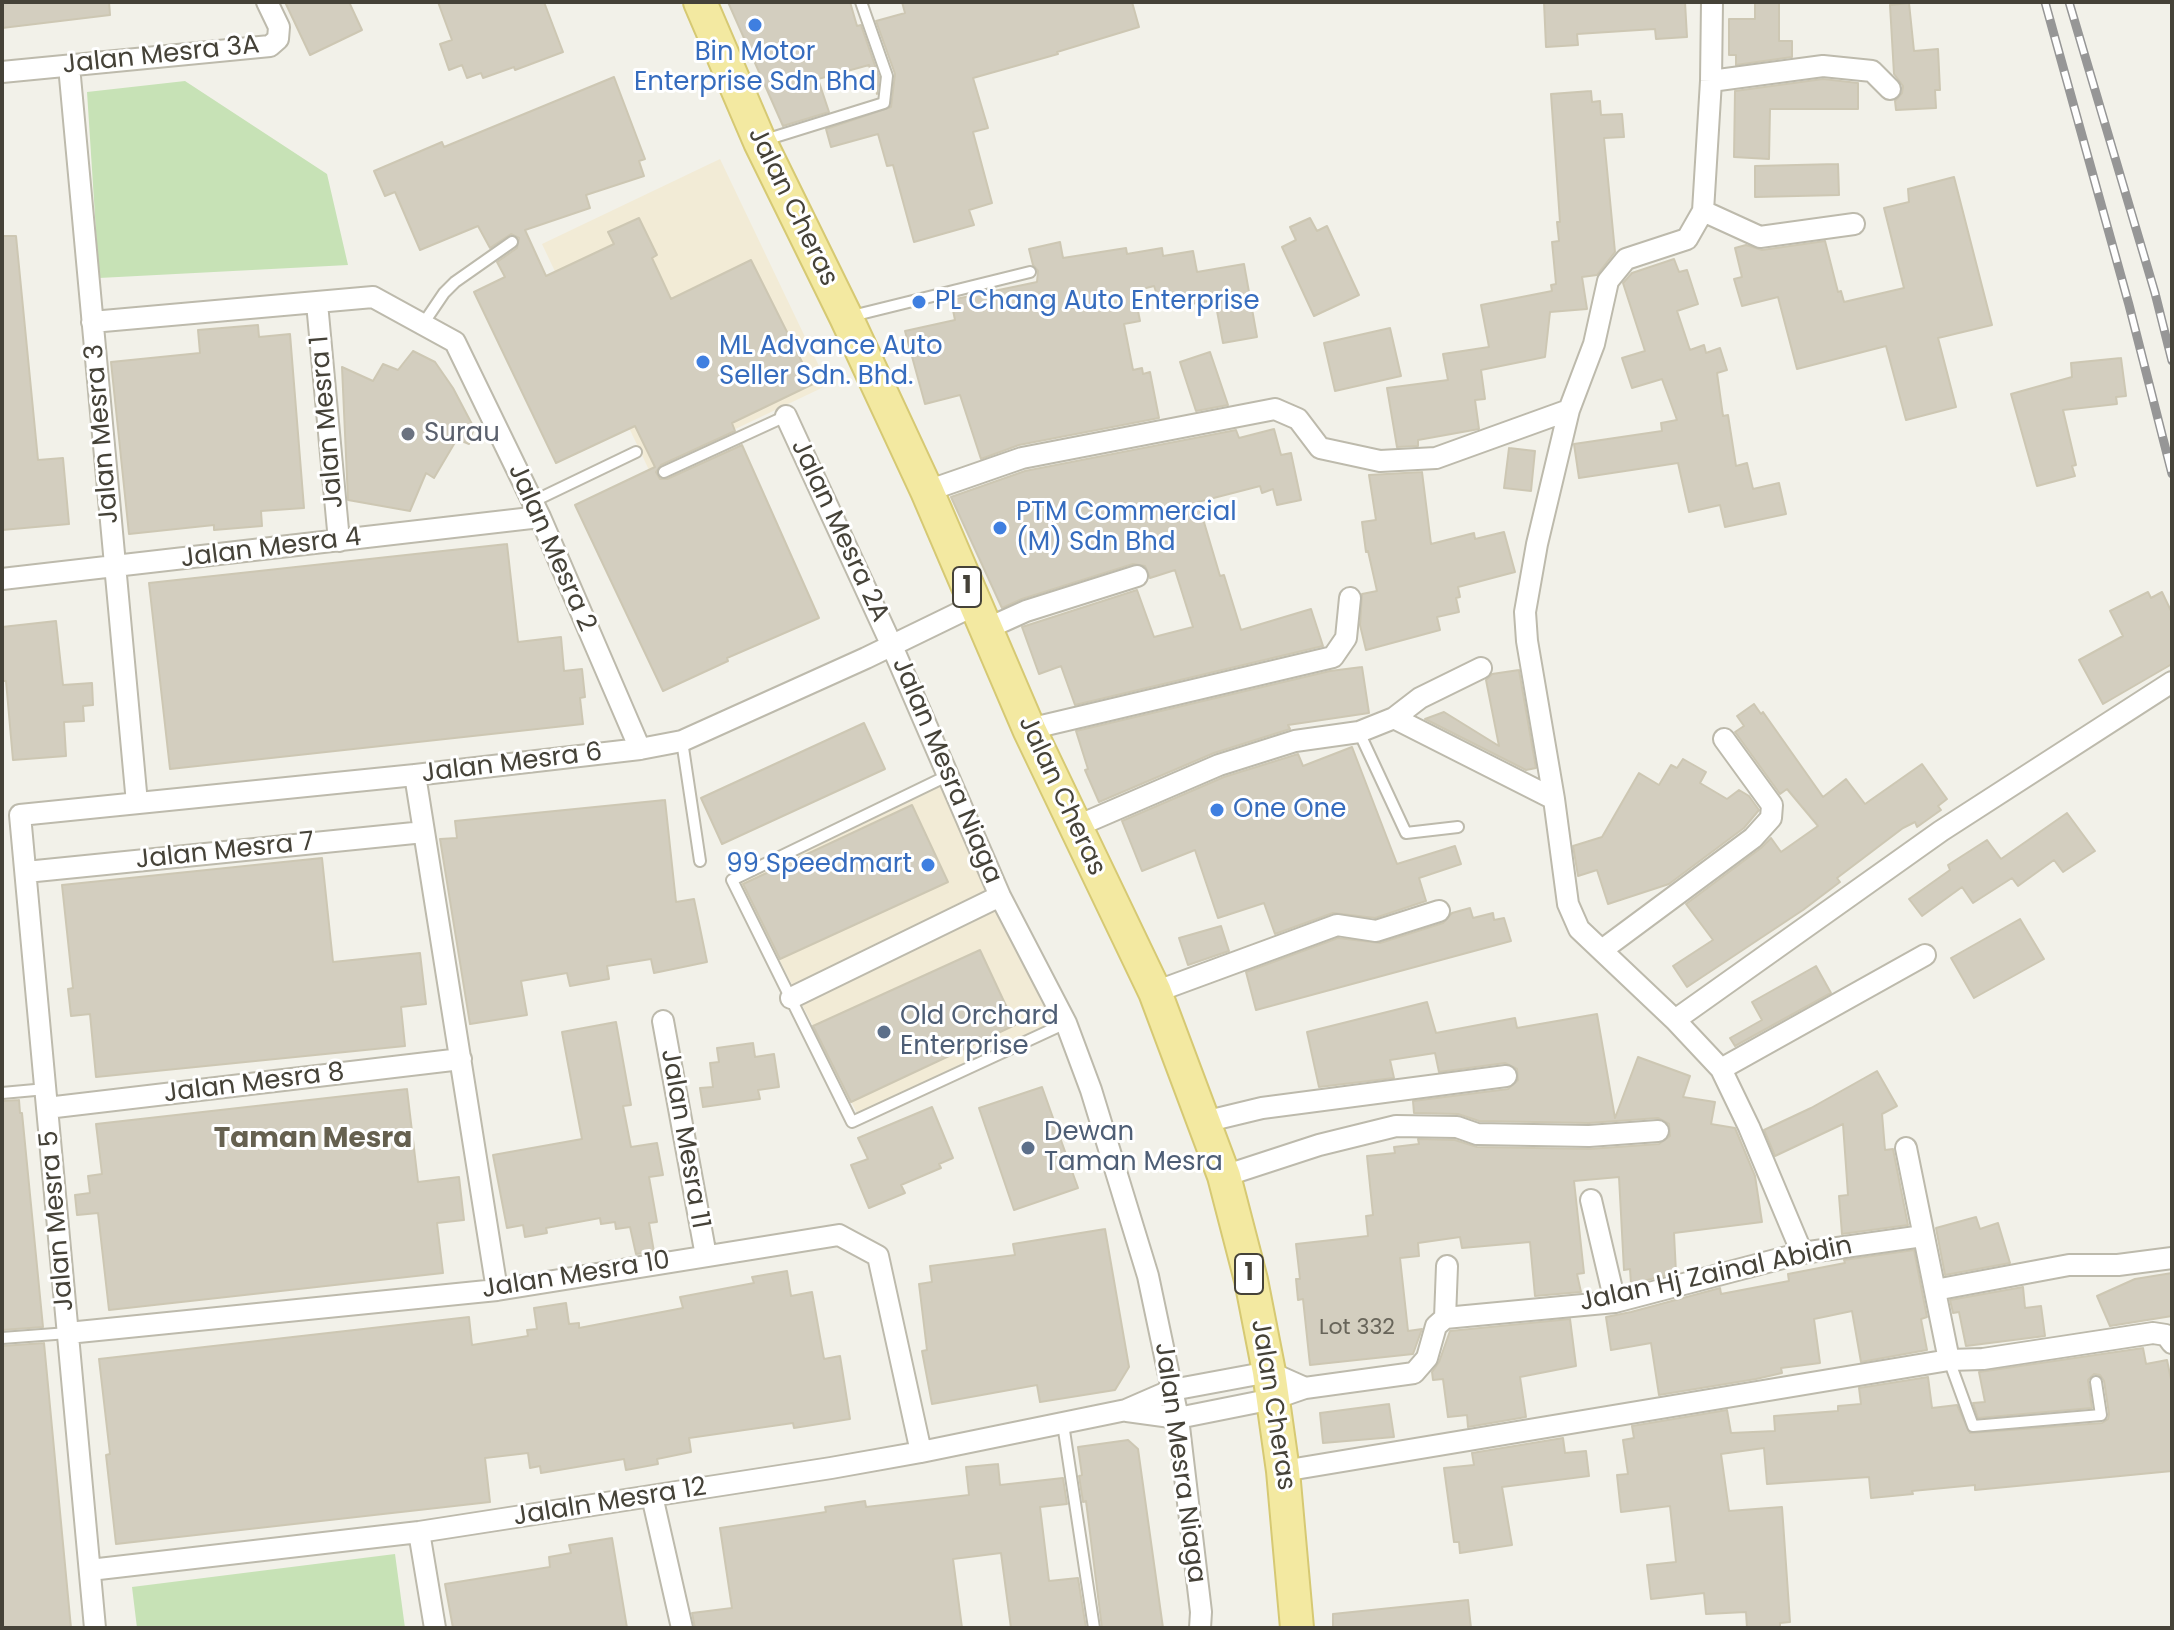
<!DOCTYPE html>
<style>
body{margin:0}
#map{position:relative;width:2174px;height:1630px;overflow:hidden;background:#f2f1e9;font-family:Poppins,sans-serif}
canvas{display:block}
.frame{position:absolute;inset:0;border:4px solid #454238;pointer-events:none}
</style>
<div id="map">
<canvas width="2174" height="1630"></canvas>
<div class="frame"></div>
</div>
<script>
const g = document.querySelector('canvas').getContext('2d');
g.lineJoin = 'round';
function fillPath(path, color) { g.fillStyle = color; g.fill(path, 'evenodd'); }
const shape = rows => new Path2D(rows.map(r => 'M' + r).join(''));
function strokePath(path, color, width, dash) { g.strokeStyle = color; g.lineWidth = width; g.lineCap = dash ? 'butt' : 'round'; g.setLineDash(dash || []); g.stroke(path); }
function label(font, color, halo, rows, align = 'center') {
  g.font = font + ' Poppins,sans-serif'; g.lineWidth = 6; g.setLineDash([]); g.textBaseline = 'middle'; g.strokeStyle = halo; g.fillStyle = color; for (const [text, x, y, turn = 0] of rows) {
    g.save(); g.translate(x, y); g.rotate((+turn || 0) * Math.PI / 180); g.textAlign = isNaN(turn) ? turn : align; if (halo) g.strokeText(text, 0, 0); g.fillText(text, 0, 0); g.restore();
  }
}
fillPath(shape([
 [720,159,828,385,649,470,542,244],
 [943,784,1055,1022,857,1113,740,882]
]), '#f2ebd6');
fillPath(shape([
 [185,81,327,174,348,265,99,278,87,92],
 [395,1554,405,1628,137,1628,132,1587]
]), '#c7e2b6');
const building = shape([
 [2,2,109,2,110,15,2,28,2,2],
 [285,2,349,2,362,30,310,55,285,2],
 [438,2,544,2,563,52,515,70,514,67,483,78,481,73,467,78,462,65,449,70,440,44,452,40,438,2],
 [728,2,850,2,857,26,861,25,879,77,877,94,869,65,818,79,829,112,783,126,728,2],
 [902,2,1132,2,1139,27,1057,52,1058,54,973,78,988,128,973,132,992,203,969,210,974,225,914,242,893,165,887,166,878,134,831,147,826,129,891,107,895,74,876,21,905,13,902,2],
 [1544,2,1685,2,1687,37,1656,39,1655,29,1577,34,1578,45,1546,47,1544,2],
 [1755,2,1779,2,1779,41,1792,41,1792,57,1736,65,1736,55,1729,55,1729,19,1755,19,1755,2],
 [1909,3,1914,51,1938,49,1940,90,1935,90,1936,108,1896,110,1895,101,1902,93,1903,86,1894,74,1890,5,1909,3],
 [614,77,645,159,639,161,644,176,586,195,590,208,525,230,546,276,614,244,608,232,639,218,657,255,652,258,671,299,751,260,813,384,732,423,735,431,661,465,656,472,660,479,667,479,742,445,819,618,727,658,728,661,663,691,575,505,655,467,635,426,556,463,474,292,505,277,497,262,517,248,519,238,511,234,490,248,478,226,420,250,395,192,385,196,374,171,442,142,444,147,614,77],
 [1823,79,1858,83,1858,109,1770,109,1769,159,1734,157,1735,91,1823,79],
 [1591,91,1592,102,1600,101,1601,115,1622,114,1624,137,1604,138,1615,252,1597,275,1582,277,1587,309,1550,312,1545,357,1481,370,1485,399,1475,400,1479,429,1418,440,1418,446,1397,447,1387,388,1448,380,1443,354,1489,347,1481,305,1552,291,1551,285,1556,284,1552,242,1559,241,1557,222,1560,222,1551,94,1591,91],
 [1838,164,1839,195,1755,197,1755,166,1838,164],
 [1954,177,1992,325,1938,338,1956,407,1906,420,1886,346,1797,369,1778,297,1742,306,1734,279,1742,277,1735,248,1746,245,1762,250,1825,241,1838,292,1841,291,1844,302,1904,288,1884,208,1909,202,1908,189,1954,177],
 [1310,218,1317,231,1327,226,1359,295,1314,316,1282,247,1296,240,1290,227,1310,218],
 [2,236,16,236,38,460,63,458,69,524,2,530,2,236],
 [1060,242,1063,258,1126,248,1127,254,1162,248,1163,256,1193,251,1197,272,1244,264,1257,337,1223,343,1215,300,1162,309,1154,286,1134,291,1140,321,1124,324,1133,370,1142,368,1143,374,1150,372,1159,418,1019,445,981,459,960,395,925,404,905,331,955,320,951,300,1037,282,1038,271,1033,265,1029,249,1060,242],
 [1674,259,1679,272,1687,270,1698,304,1677,311,1690,350,1704,345,1706,353,1720,348,1727,370,1717,373,1723,416,1728,415,1736,466,1747,463,1753,489,1779,483,1786,514,1725,527,1720,505,1689,512,1678,463,1579,478,1574,444,1662,431,1661,423,1677,420,1662,379,1632,388,1622,358,1645,351,1623,283,1632,273,1674,259],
 [258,325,259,337,290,334,304,508,261,511,262,526,214,530,214,525,129,534,111,362,200,353,198,330,258,325],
 [1390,328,1401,376,1335,391,1324,343,1390,328],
 [413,351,435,362,453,388,474,428,469,444,457,439,434,478,426,473,410,511,348,500,342,367,373,381,383,364,398,370,413,351],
 [1210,352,1228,405,1196,411,1180,362,1210,352],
 [2121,358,2126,396,2116,397,2117,404,2063,410,2076,465,2072,466,2075,476,2037,486,2011,394,2072,377,2071,363,2121,358],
 [1274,429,1281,455,1291,453,1301,500,1277,505,1273,489,1262,493,1260,486,1198,502,1220,576,1224,575,1241,630,1311,609,1323,646,1075,705,1061,666,1039,674,1022,627,1137,590,1154,637,1193,627,1175,570,1150,578,1145,566,1133,564,1022,599,1002,608,951,497,1025,471,1236,430,1239,438,1274,429],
 [1509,448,1535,451,1531,491,1504,488,1509,448],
 [1422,472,1431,544,1474,533,1475,539,1504,532,1515,572,1458,587,1460,597,1456,598,1459,612,1437,617,1440,630,1366,650,1360,625,1362,594,1377,591,1368,551,1366,552,1362,522,1376,520,1369,475,1422,472],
 [507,544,518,642,561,637,564,671,582,669,585,697,580,698,583,724,170,769,149,583,507,544],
 [2148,592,2151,598,2162,592,2172,613,2172,664,2103,704,2079,660,2123,636,2110,611,2148,592],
 [56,621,63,685,92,683,93,705,83,706,84,721,64,722,66,756,13,760,6,681,2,681,2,627,56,621],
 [1362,667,1369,713,1288,725,1290,729,1214,753,1099,802,1085,770,1088,769,1076,731,1330,671,1362,667],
 [1519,670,1536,768,1526,770,1425,719,1444,712,1499,746,1486,680,1492,674,1519,670],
 [1754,704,1761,714,1763,712,1823,797,1846,779,1865,804,1922,764,1947,799,1938,806,1941,810,1917,827,1915,822,1903,828,1837,878,1840,882,1803,910,1687,987,1673,966,1713,940,1686,904,1761,848,1771,838,1781,852,1818,826,1787,789,1780,794,1735,732,1744,726,1737,716,1754,704],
 [864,723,885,769,722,844,701,798,864,723],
 [1352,747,1397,864,1455,846,1461,864,1419,878,1426,901,1375,918,1333,913,1275,934,1264,903,1218,918,1195,850,1142,871,1122,821,1224,777,1298,754,1303,766,1352,747],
 [1683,759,1706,772,1700,783,1727,799,1739,790,1749,796,1759,810,1744,828,1669,884,1608,904,1597,870,1578,876,1573,846,1602,837,1639,773,1659,785,1671,765,1677,768,1683,759],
 [665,800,676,902,694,899,707,962,654,973,651,959,607,966,609,979,570,986,567,973,521,981,527,1015,470,1024,440,839,457,838,455,821,665,800],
 [912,805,948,882,780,959,743,884,912,805],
 [2067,813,2095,851,2063,872,2054,860,2018,886,2012,878,1973,903,1962,887,1922,916,1909,899,1950,870,1948,865,1987,840,2001,859,2067,813],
 [322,858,333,962,420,953,426,1004,401,1007,405,1046,96,1077,90,1014,71,1016,68,989,73,988,62,885,322,858],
 [1470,908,1473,918,1493,913,1494,920,1504,918,1511,941,1256,1010,1246,972,1338,938,1380,943,1443,923,1452,913,1470,908],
 [2020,919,2044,959,1974,998,1951,958,2020,919],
 [1221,926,1229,951,1188,965,1179,938,1221,926],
 [980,950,1015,1025,851,1102,813,1026,980,950],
 [1816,966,1831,993,1735,1046,1730,1038,1762,1020,1752,1002,1816,966],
 [1427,1002,1436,1033,1515,1018,1517,1028,1597,1014,1615,1118,1638,1057,1690,1076,1683,1097,1715,1102,1711,1124,1735,1128,1755,1176,1762,1222,1674,1233,1676,1273,1631,1284,1630,1269,1624,1270,1619,1177,1574,1181,1584,1273,1577,1274,1581,1292,1535,1296,1530,1242,1462,1248,1460,1237,1418,1243,1419,1256,1400,1258,1408,1331,1422,1329,1413,1354,1310,1365,1303,1299,1298,1300,1296,1279,1300,1279,1296,1244,1368,1236,1366,1216,1373,1215,1367,1156,1395,1153,1394,1147,1419,1144,1418,1139,1455,1140,1477,1147,1589,1149,1659,1144,1670,1136,1669,1124,1658,1118,1589,1123,1479,1121,1458,1114,1414,1113,1413,1101,1508,1089,1518,1080,1517,1069,1505,1063,1439,1072,1435,1053,1390,1060,1394,1078,1319,1087,1307,1032,1427,1002],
 [616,1022,631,1105,623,1106,631,1147,657,1143,663,1175,649,1177,657,1222,649,1223,654,1252,636,1254,630,1227,616,1229,615,1222,601,1224,600,1218,546,1228,547,1233,525,1237,523,1225,507,1228,493,1155,582,1139,562,1032,616,1022],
 [753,1043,755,1057,774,1054,779,1087,758,1090,760,1099,703,1107,700,1088,713,1087,710,1063,719,1062,717,1048,753,1043],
 [1877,1071,1897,1106,1882,1114,1885,1150,1893,1149,1908,1225,1842,1234,1839,1196,1848,1195,1843,1124,1775,1156,1764,1130,1811,1108,1877,1071],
 [1042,1087,1078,1188,1014,1210,979,1108,1042,1087],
 [407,1089,418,1182,459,1177,464,1220,437,1223,443,1273,109,1310,98,1213,77,1215,75,1195,90,1193,88,1176,102,1174,96,1124,407,1089],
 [19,1100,20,1113,22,1113,43,1327,2,1330,2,1101,19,1100],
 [932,1107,953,1158,939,1164,941,1168,901,1185,905,1193,869,1208,851,1165,868,1159,858,1138,932,1107],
 [1976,1217,1980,1229,1998,1223,2010,1263,1945,1275,1936,1228,1976,1217],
 [1105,1229,1129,1367,1115,1390,1040,1402,1037,1385,932,1404,922,1351,927,1350,919,1284,932,1282,930,1266,1015,1255,1013,1244,1105,1229],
 [1914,1250,1927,1317,1921,1319,1927,1350,1861,1362,1852,1311,1814,1319,1820,1363,1781,1368,1782,1373,1756,1379,1659,1395,1651,1343,1611,1350,1606,1317,1631,1312,1720,1288,1721,1294,1789,1281,1788,1274,1845,1263,1844,1260,1914,1250],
 [787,1271,791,1296,812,1292,824,1359,840,1356,850,1419,794,1428,793,1423,689,1438,691,1452,657,1459,658,1464,626,1470,624,1459,541,1473,540,1466,530,1468,528,1453,485,1458,490,1502,116,1544,106,1455,110,1454,99,1359,469,1317,472,1345,528,1336,527,1330,537,1329,534,1308,566,1303,569,1324,579,1323,579,1328,683,1308,680,1297,754,1283,752,1277,787,1271],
 [2172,1273,2172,1316,2110,1326,2097,1296,2135,1279,2172,1273],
 [2023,1287,2025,1308,2041,1306,2045,1336,1966,1346,1959,1312,1953,1313,1950,1300,2023,1287],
 [1570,1319,1576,1366,1520,1377,1526,1417,1468,1427,1467,1415,1448,1417,1443,1379,1433,1380,1432,1372,1439,1362,1450,1331,1570,1319],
 [44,1343,71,1628,2,1628,2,1346,44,1343],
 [2143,1348,2146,1364,2167,1360,2172,1384,2172,1471,1975,1490,1975,1485,1912,1491,1913,1494,1871,1498,1869,1477,1767,1484,1764,1448,1721,1454,1729,1511,1782,1507,1790,1622,1780,1623,1780,1628,1747,1628,1746,1612,1706,1614,1704,1593,1651,1599,1647,1565,1676,1562,1670,1506,1621,1512,1617,1475,1628,1474,1623,1440,1634,1438,1632,1426,1727,1410,1731,1433,1775,1431,1774,1416,1838,1411,1838,1406,1861,1404,1859,1388,1928,1377,1932,1408,1957,1405,1970,1433,2102,1423,2108,1419,2109,1414,2104,1381,2100,1375,2094,1374,2088,1380,2092,1408,1978,1418,1973,1403,1985,1402,1979,1372,2143,1348],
 [1389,1404,1394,1437,1323,1443,1320,1413,1389,1404],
 [1563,1438,1565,1453,1586,1451,1589,1476,1502,1487,1512,1545,1460,1553,1459,1542,1454,1542,1444,1468,1474,1465,1472,1453,1563,1438],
 [1128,1440,1138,1449,1163,1628,1102,1628,1086,1501,1083,1502,1079,1476,1082,1475,1078,1447,1128,1440],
 [998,1464,1000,1485,1063,1478,1067,1504,1040,1507,1049,1581,1078,1578,1086,1628,1011,1628,1001,1553,953,1559,962,1628,695,1628,692,1613,732,1608,720,1528,826,1512,825,1507,865,1501,866,1507,969,1495,966,1467,998,1464],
 [612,1538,627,1628,453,1628,445,1584,550,1567,549,1557,571,1553,569,1545,612,1538],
 [1468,1600,1471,1628,1333,1628,1333,1614,1468,1600]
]);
fillPath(building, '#d3cebf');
strokePath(building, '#cdc7b3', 2);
const lane = shape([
 [765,140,884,103,887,76,861,2],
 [852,316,1030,272],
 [423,324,444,293,455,282,512,242],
 [664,472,786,416],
 [532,502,636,452],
 [1359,732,1406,833,1458,827],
 [682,741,700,861],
 [949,775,732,880,852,1122,1066,1023],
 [2,1093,46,1089],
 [2,1338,68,1333],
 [1949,1360,1973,1426,2101,1415,2096,1382],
 [1063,1424,1094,1628]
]);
const street = shape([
 [69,66,137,803],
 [2,72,270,46,278,39,279,27,267,2],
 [1711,81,1823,66,1872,71,1890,89],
 [1703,211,1711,81,1712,2],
 [317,303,339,541],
 [92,322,373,297,455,342,540,517,640,749],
 [786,416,892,646,1000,896,1066,1023,1091,1090,1148,1276,1178,1418,1201,1612,1200,1628],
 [927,491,1022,458,1275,409,1298,419,1320,448,1380,461,1436,458,1569,410],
 [2,579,540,517],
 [986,629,1026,611,1137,576],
 [1394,718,1554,799],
 [1029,729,1333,657,1346,638,1350,598],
 [415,775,497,1290],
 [1075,827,1219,765,1295,741,1359,732,1394,718,1420,698,1481,668],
 [26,872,424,832],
 [1602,950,1753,838,1771,818,1772,805,1724,739],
 [1155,992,1337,925,1376,931,1439,911],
 [791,998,1000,896],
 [1675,1020,1941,831,2172,682],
 [663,1021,706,1256],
 [1721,1069,1925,955],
 [47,1108,461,1059],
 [1204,1122,1262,1108,1506,1076],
 [1906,1148,1949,1360],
 [1224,1176,1319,1145,1396,1126,1457,1127,1477,1134,1589,1136,1658,1131],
 [1591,1200,1615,1302],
 [1802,1253,1749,1127,1721,1069,1675,1020,1579,929,1568,904,1554,799,1527,641,1525,612,1537,544,1569,410,1594,344,1608,281,1626,259,1687,239,1703,211,1760,237,1854,224],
 [1935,1290,2069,1265,2118,1265,2172,1258],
 [1445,1318,1447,1266],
 [68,1333,497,1290,839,1235,878,1256,921,1452],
 [1127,1411,1178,1418,1273,1399,1305,1388,1414,1373,1427,1358,1436,1326,1445,1318,1615,1302,1802,1253,1923,1236],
 [1283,1471,1949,1360,1983,1359,2153,1333,2166,1335,2172,1343],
 [652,1496,682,1628],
 [419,1532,435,1628],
 [90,1570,419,1532,831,1468,921,1452,1126,1410,1172,1390,1269,1372,1305,1388],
 [95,1628,20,815,415,775,640,749,682,741,866,658,975,605]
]);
const primary = shape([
 [700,2,760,142,846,317,927,491,1029,729,1155,992,1224,1176,1251,1280,1269,1372,1283,1471,1297,1628]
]);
strokePath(lane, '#bdbaac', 14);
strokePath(street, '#bdbaac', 24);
strokePath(primary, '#d6c973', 36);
strokePath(lane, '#fff', 10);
strokePath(street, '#fff', 20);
strokePath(primary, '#f3e9a1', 32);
const rail = shape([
 [2045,2,2129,305,2172,474],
 [2069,2,2155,293,2172,361]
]);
strokePath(rail, '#969696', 9);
strokePath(rail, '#fff', 6, [18]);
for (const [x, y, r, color] of [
 [755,25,8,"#3f7fe0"],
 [919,302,8,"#3f7fe0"],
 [703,362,8,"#3f7fe0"],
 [408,434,8,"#6b7280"],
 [1000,528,8,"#3f7fe0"],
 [1217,810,8,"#3f7fe0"],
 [928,865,8,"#3f7fe0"],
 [884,1032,8,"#5c6f8a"],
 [1028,1148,8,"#5c6f8a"]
]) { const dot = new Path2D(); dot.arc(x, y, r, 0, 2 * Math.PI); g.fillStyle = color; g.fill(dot); strokePath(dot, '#fff', 3); }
label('22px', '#68655a', null, [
 ["Lot 332",1357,1328]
]);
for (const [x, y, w] of [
 [967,587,28],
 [1249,1274,28]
]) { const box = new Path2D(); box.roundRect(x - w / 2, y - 20, w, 40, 6); g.fillStyle = '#fff'; g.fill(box); strokePath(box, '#454238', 2); }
label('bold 24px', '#454238', null, [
 ["1",967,587],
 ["1",1249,1274]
]);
label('26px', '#366cbe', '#fff', [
 ["Bin Motor",755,53,"center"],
 ["Enterprise Sdn Bhd",755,83,"center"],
 ["PL Chang Auto Enterprise",935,302],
 ["ML Advance Auto",719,347],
 ["Seller Sdn. Bhd.",719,377],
 ["PTM Commercial",1016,513],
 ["(M) Sdn Bhd",1016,543],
 ["One One",1233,810],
 ["99 Speedmart",912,865,"right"]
], 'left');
label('26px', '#454238', '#fff', [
 ["Jalan Mesra 3A",161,56,-6],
 ["Jalan Cheras",792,207,64],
 ["Jalan Mesra 1",328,422,-95],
 ["Jalan Mesra 3",103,434,-95],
 ["Jalan Mesra 2A",839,531,65],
 ["Jalan Mesra 2",551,548,66],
 ["Jalan Mesra 4",271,549,-7],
 ["Jalan Mesra 6",512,764,-7],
 ["Jalan Mesra Niaga",946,771,67],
 ["Jalan Cheras",1061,796,65],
 ["Jalan Mesra 7",225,852,-6],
 ["Jalan Mesra 8",254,1084,-7],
 ["Jalan Mesra 11",684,1139,80],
 ["Jalan Mesra 5",58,1221,-95],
 ["Jalan Hj Zainal Abidin",1716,1275,-12],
 ["Jalan Mesra 10",576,1276,-9],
 ["Jalan Cheras",1272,1405,81],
 ["Jalan Mesra Niaga",1179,1463,82],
 ["Jalaln Mesra 12",610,1503,-9]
]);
label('26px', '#5b616d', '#fff', [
 ["Surau",424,434]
], 'left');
label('26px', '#4e5e75', '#fff', [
 ["Old Orchard",900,1017],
 ["Enterprise",900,1047],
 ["Dewan",1044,1133],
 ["Taman Mesra",1044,1163]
], 'left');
label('bold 28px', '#666150', '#fff', [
 ["Taman Mesra",313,1140]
]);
</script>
